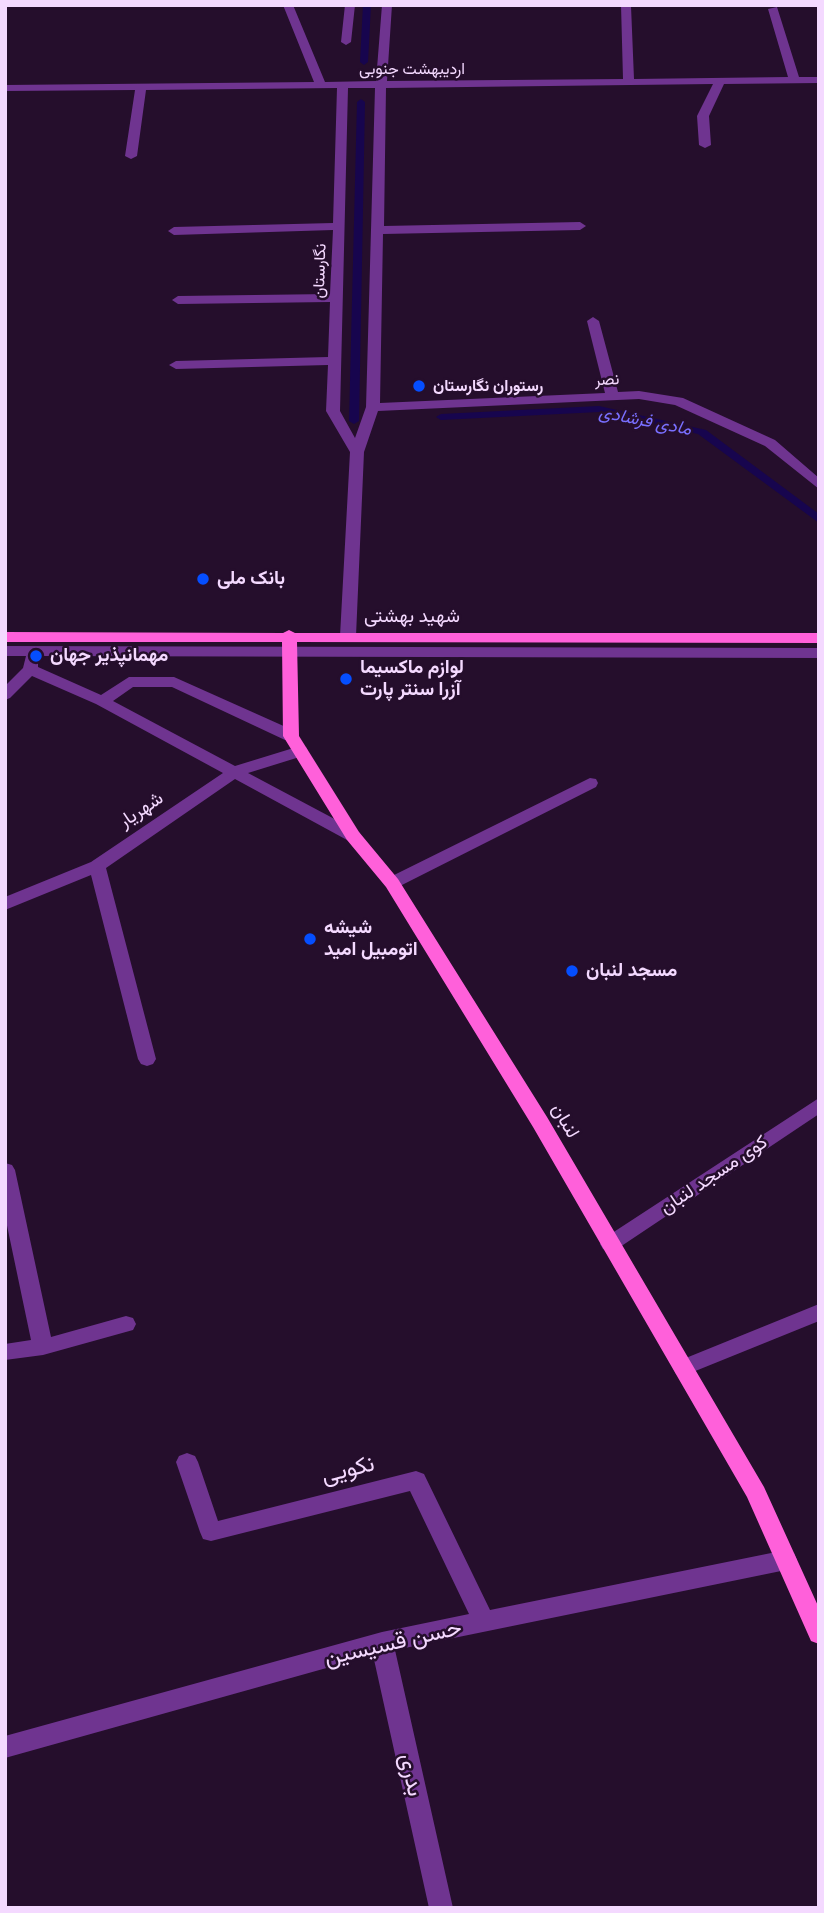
<!DOCTYPE html>
<meta charset="utf-8">
<style>
body{margin:0}
#map{position:relative;width:824px;height:1913px;overflow:hidden;background:#250e2c;font-family:"IBM Plex Sans",sans-serif}
canvas{display:block}
.frame{position:absolute;inset:0;border:7px solid #f4d9ff;pointer-events:none}
</style>
<div id="map">
<canvas width="824" height="1913"></canvas>
<div class="frame"></div>
</div>
<script>
const g = document.querySelector('canvas').getContext('2d');
g.lineJoin = 'round';
const shape = rows => new Path2D(rows.map(r => 'M' + r).join(''));
function fillPath(path, color) { g.fillStyle = color; g.fill(path, 'evenodd'); }
function strokePath(path, color, width, dash) { g.strokeStyle = color; g.lineWidth = width; g.lineCap = dash ? 'butt' : 'round'; g.setLineDash(dash || []); g.stroke(path); }
function label(font, color, halo, rows, align = 'center') {
  g.font = font + ' "IBM Plex Sans",Vazirmatn,sans-serif'; g.lineWidth = 5; g.setLineDash([]); g.textBaseline = 'middle'; g.strokeStyle = halo; g.fillStyle = color; for (const [text, x, y, turn = 0] of rows) {
    g.save(); g.translate(x, y); g.rotate((+turn || 0) * Math.PI / 180); g.textAlign = isNaN(turn) ? turn : align; if (halo) g.strokeText(text, 0, 0); g.fillText(text, 0, 0); g.restore();
  }
}
fillPath(shape([
 [363,5,371,5,368,62,364,65,360,62,363,5],
 [361,99,365,102,359,421,354,424,349,421,357,102,361,99],
 [599,406,706,430,819,514,819,523,698,434,599,412,441,420,436,417,441,414,599,406]
]), '#17054e');
fillPath(shape([
 [283,5,293,5,325,82,376,81,382,5,392,5,387,81,623,79,621,5,631,6,634,79,788,77,768,9,777,7,799,77,819,77,819,83,724,84,709,116,711,145,705,148,699,145,697,116,713,84,386,88,384,226,580,222,586,226,580,230,383,234,380,403,605,393,587,321,593,317,599,321,618,392,639,391,683,398,775,440,819,478,819,489,765,446,675,405,639,399,378,411,364,452,356,636,348,641,343,639,340,636,350,452,326,411,328,365,176,369,169,365,176,361,328,357,330,302,178,304,172,300,178,296,330,294,333,230,174,235,168,231,174,227,333,223,337,88,146,90,137,156,131,159,125,156,135,90,5,91,5,85,314,82,283,5],
 [348,88,375,88,366,407,355,438,340,411,348,88],
 [345,5,355,5,351,42,346,45,341,42,345,5],
 [5,646,819,648,819,658,38,656,38,667,101,695,129,677,174,677,297,732,299,736,297,740,285,740,172,687,133,687,113,701,235,766,300,746,306,747,308,751,306,755,248,773,359,832,361,836,353,841,347,840,235,779,106,868,156,1059,153,1064,147,1066,141,1064,138,1059,91,875,5,910,5,897,91,862,223,773,96,704,32,676,10,698,5,700,5,686,23,668,26,656,5,656,5,646],
 [590,778,596,779,598,783,596,787,398,887,392,889,384,883,386,879,590,778],
 [819,1098,819,1114,617,1249,610,1252,603,1249,600,1244,603,1239,819,1098],
 [5,1163,12,1165,15,1170,51,1337,126,1316,133,1318,136,1324,133,1330,43,1355,5,1360,5,1344,31,1340,5,1216,5,1163],
 [819,1304,819,1321,683,1376,676,1374,673,1368,676,1362,819,1304],
 [187,1453,195,1456,198,1462,218,1521,416,1471,424,1474,490,1610,786,1550,794,1553,797,1560,794,1567,786,1570,395,1650,453,1908,429,1908,373,1655,5,1758,5,1736,382,1632,469,1614,410,1491,211,1541,203,1539,200,1532,176,1462,179,1456,187,1453]
]), '#6f3490');
fillPath(shape([
 [289,630,295,633,819,633,819,643,297,642,299,736,359,832,398,879,547,1117,764,1487,819,1608,819,1644,811,1641,747,1497,533,1127,386,887,347,840,283,736,282,642,5,642,5,632,283,633,289,630]
]), '#ff60da');
for (const [x, y, r, color] of [
 [419,386,7,"#054eff"],
 [203,579,7,"#054eff"],
 [36,656,7,"#054eff"],
 [346,679,7,"#054eff"],
 [310,939,7,"#054eff"],
 [572,971,7,"#054eff"]
]) { const dot = new Path2D(); dot.arc(x, y, r, 0, 2 * Math.PI); g.fillStyle = color; g.fill(dot); strokePath(dot, '#250e2c', 2.5); }
label('16px', '#f4d9ff', '#250e2c', [
 ["اردیبهشت جنوبی",412,69],
 ["نگارستان",320,271,-88],
 ["نصر",607,380,-3]
]);
label('bold 16px', '#f4d9ff', '#250e2c', [
 ["رستوران نگارستان",433,386]
], 'left');
label('italic 18px', '#796fff', '#250e2c', [
 ["مادی فرشادی",645,421,11]
]);
label('bold 19px', '#f4d9ff', '#250e2c', [
 ["بانک ملی",217,579],
 ["مهمانپذیر جهان",50,656],
 ["لوازم ماکسیما",360,668],
 ["آزرا سنتر پارت",360,690],
 ["شیشه",324,928],
 ["اتومبیل امید",324,950],
 ["مسجد لنبان",586,971]
], 'left');
label('19px', '#f4d9ff', '#250e2c', [
 ["شهید بهشتی",412,617],
 ["شهریار",141,810,-34],
 ["لنبان",565,1121,60],
 ["کوی مسجد لنبان",714,1175,-34]
]);
label('23px', '#f4d9ff', '#250e2c', [
 ["نکویی",348,1470,-14],
 ["حسن قسیسین",393,1643,-13],
 ["بدری",411,1775,78]
]);
</script>
